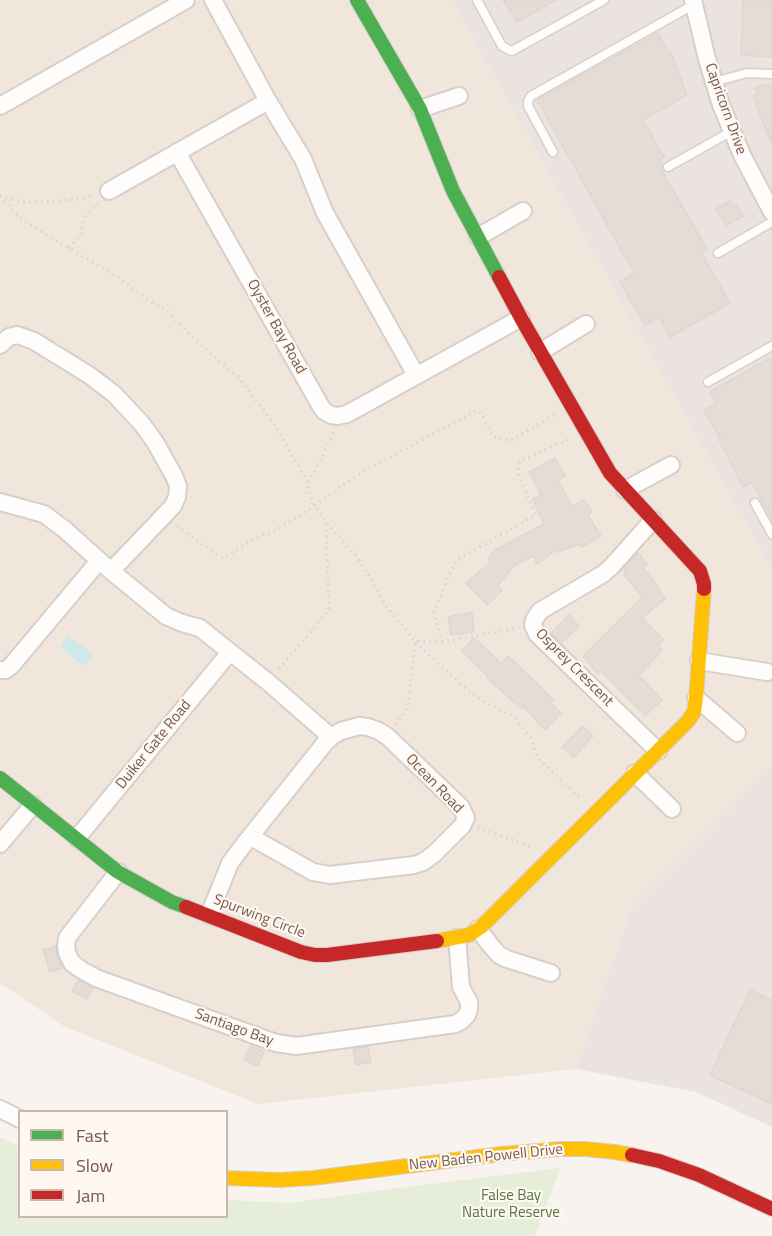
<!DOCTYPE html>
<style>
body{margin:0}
#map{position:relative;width:772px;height:1236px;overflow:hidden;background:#f8f3ee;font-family:"Titillium Web",sans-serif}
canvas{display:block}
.legend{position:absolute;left:18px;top:1110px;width:210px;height:108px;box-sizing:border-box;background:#fff8f1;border:2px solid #c9b8af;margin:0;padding:8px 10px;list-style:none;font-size:18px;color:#77594d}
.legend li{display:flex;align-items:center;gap:12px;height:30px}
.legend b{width:30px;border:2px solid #c9b8af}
</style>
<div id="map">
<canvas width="772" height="1236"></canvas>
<ul class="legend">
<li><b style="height:8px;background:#4caf50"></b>Fast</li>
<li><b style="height:8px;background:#ffc107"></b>Slow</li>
<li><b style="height:8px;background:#c62828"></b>Jam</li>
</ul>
</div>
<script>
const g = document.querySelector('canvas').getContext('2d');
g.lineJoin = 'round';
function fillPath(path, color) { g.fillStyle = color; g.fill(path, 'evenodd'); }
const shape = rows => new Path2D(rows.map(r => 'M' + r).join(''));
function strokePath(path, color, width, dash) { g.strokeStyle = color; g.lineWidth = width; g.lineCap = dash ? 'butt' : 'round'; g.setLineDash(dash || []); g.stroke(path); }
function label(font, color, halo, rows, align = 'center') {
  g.font = font + ' "Titillium Web",sans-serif'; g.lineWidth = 4.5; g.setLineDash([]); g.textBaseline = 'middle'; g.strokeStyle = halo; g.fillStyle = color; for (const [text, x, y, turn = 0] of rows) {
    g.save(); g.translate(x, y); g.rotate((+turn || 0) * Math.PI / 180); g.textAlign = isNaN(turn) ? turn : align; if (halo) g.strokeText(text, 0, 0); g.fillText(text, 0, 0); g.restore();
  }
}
fillPath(shape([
 [0,0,451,0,772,570,772,765,631,908,576,1069,258,1104,65,1027,0,983]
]), '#f1e6dc');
fillPath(shape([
 [451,0,772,0,772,570],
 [772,765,772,1127,696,1092,576,1069,631,908]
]), '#ebe3df');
fillPath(shape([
 [0,1137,19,1146,20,1216,226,1216,227,1200,290,1203,375,1191,560,1168,535,1236,0,1236]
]), '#e6eed9');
fillPath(shape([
 [68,635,93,655,83,666,60,646]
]), '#cfe8e8');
const building = shape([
 [503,0,556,0,517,22,503,0],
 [743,0,772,0,772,57,741,55,743,0],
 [658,33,667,50,669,50,673,57,687,95,643,120,664,157,659,160,662,165,661,170,707,249,701,252,730,303,670,337,659,317,645,325,620,282,634,273,537,100,658,33],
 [764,85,772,85,772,143,771,143,753,96,758,94,755,87,764,85],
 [730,201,733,206,736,204,743,216,726,225,716,209,730,201],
 [772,357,772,519,752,482,743,487,719,440,721,439,704,410,716,404,710,392,772,357],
 [555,458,565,476,558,480,572,507,584,500,592,512,588,515,601,536,581,547,579,544,558,552,557,549,537,564,533,556,515,565,498,585,502,590,487,605,466,583,491,562,488,559,495,550,544,524,533,499,541,495,529,472,555,458],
 [638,553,647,564,643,568,653,580,665,599,642,618,664,640,658,645,662,651,639,675,662,700,645,716,601,671,598,674,583,656,643,597,624,575,626,572,624,569,638,553],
 [472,612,474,632,451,635,448,617,472,612],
 [569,615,579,626,561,643,551,633,569,615],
 [474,638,501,663,508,656,542,688,554,701,551,703,561,713,545,730,524,707,522,709,487,678,488,676,462,651,474,638],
 [583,726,593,736,573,758,562,747,583,726],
 [56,946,57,957,63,968,50,972,43,950,56,946],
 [78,980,93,988,87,999,72,991,78,980],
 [750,990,772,1000,772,1104,710,1075,750,990],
 [250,1046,264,1052,258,1066,244,1060,250,1046],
 [368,1047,371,1062,356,1065,353,1049,368,1047]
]);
fillPath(building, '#e5dcd5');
strokePath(building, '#e1d6d0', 1.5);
const lane = shape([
 [477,0,502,46,509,50,512,51,604,0],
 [714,82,747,73,772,74],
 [553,152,528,106,528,101,531,96,693,5],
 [668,167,732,131],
 [718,253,772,222],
 [708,382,772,346],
 [755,503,772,534]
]);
const street = shape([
 [213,0,268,101,303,159,325,213,416,375],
 [693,0,707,59,721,105,743,157,772,212],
 [0,106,186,0],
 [420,109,459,96],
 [177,152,320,405,324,411,331,415,338,416,347,414,521,318],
 [109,191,268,101],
 [478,237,523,211],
 [0,345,9,337,17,335,23,337,34,341,89,375,114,394,142,424,155,442,174,476,178,486,177,497,173,506,111,571],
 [540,352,586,324],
 [625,490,671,465],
 [0,502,44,514,64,529,111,571,166,616,182,623,200,628,230,652,77,838],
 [653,520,611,567,603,574,540,611,534,620,533,625,537,634,658,751],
 [230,652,268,682,331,737],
 [699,661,767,672],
 [0,670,6,670,11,666,99,561],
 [696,698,737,733],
 [635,773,672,809],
 [0,844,33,805],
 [118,872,67,938,66,946,67,953,72,963,80,969,96,978,276,1043,296,1046,455,1024,461,1021,467,1015,469,1009,469,1002,461,987,457,938],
 [209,915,230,863,245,843,325,743,331,737,341,731,359,726,368,727,379,731,388,737,461,807,466,818,462,826,434,854,423,862,414,865,330,875,313,872,251,837],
 [478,929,492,947,499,955,507,959,551,973],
 [0,1109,20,1119]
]);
const fast = shape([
 [357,0,420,109,453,191,499,277],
 [0,778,118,872,172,902,186,907]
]);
const slow = shape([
 [437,941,469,935,481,927,688,721,694,712,696,698,704,589],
 [226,1178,280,1180,313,1178,501,1154,561,1149,585,1149,615,1152,632,1155]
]);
const jam = shape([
 [499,277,521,318,610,473,700,571,704,584,704,589],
 [186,907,301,952,315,955,327,955,437,941],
 [632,1155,659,1161,699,1175,772,1209]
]);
strokePath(lane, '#d7cfca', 11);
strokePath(street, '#d7cfca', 20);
strokePath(fast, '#d8cfca', 16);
strokePath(slow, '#d8cfca', 16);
strokePath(jam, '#d8cfca', 16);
strokePath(shape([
 [0,196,17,215,32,226,119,278,148,300,165,309,197,342,239,378,272,421,308,482,308,490,314,505,326,522,353,552,368,574,386,606,415,641,442,642,519,628],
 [0,196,28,203,80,199,93,196],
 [69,248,81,234,85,217,98,203],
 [308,482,320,462,334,431],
 [177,526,217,555,223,558,259,536,271,533,295,519,359,474,477,410,482,414,492,436,501,439,510,441,555,415],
 [416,642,441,667,478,698,514,717,532,740,537,757,582,800],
 [442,642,434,612,451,571,458,559,536,515,518,474,520,461,570,439],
 [279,669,329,610,326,523],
 [396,725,408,707,415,641],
 [478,827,533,848]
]), '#dad3d0', 3, [1.5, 4.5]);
strokePath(lane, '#fefdfc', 8);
strokePath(street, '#fefdfc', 16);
strokePath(fast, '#4caf50', 14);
strokePath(slow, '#ffc107', 14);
strokePath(jam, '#c62828', 14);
label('15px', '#77594d', '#fff8f1', [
 ["Capricorn Drive",725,109,70],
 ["Oyster Bay Road",276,327,61],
 ["Osprey Crescent",574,668,45],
 ["Duiker Gate Road",154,745,-51],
 ["Ocean Road",434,784,46],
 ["Spurwing Circle",259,917,21],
 ["Santiago Bay",234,1028,20],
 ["New Baden Powell Drive",486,1158,-6]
]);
label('15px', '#557742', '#fff8f1', [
 ["False Bay",511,1196],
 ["Nature Reserve",511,1213]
]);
</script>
